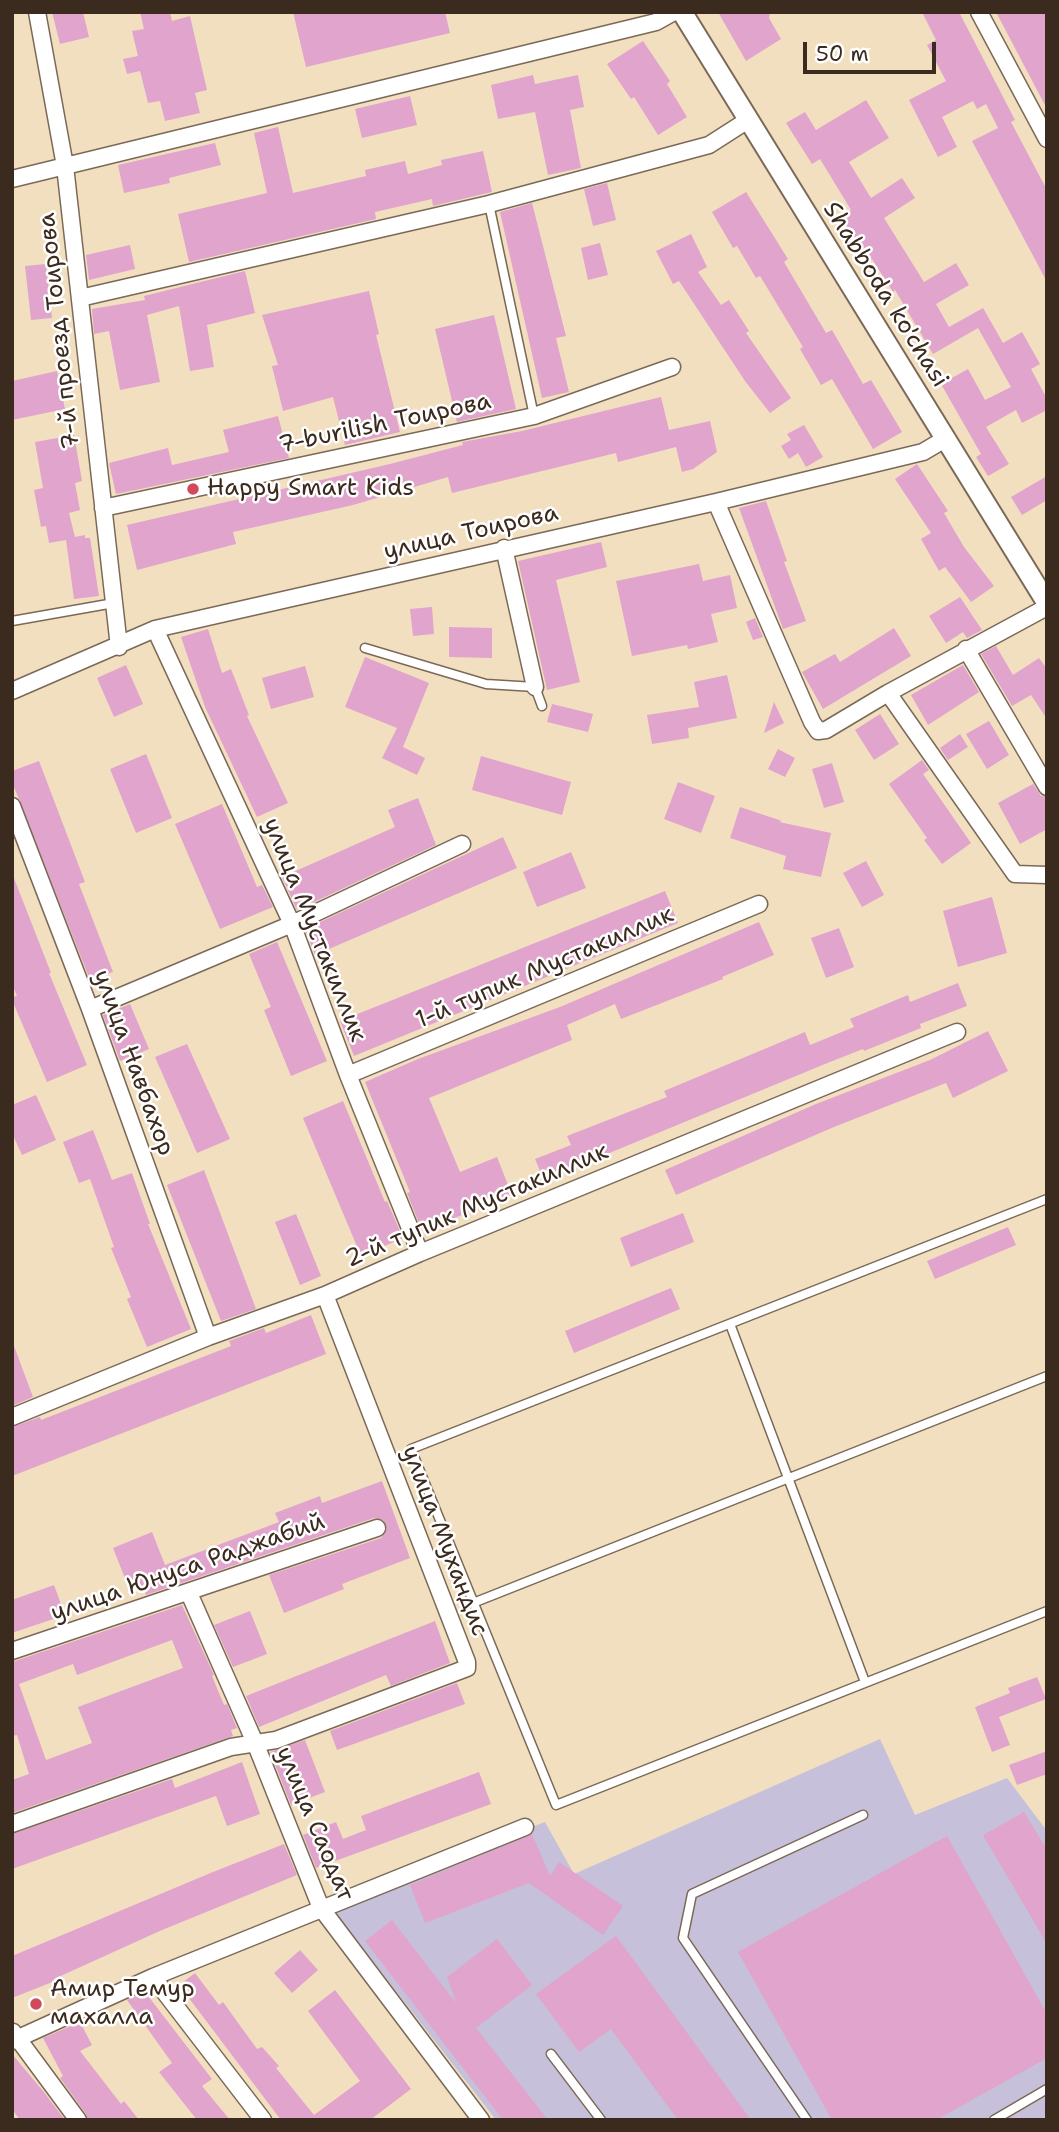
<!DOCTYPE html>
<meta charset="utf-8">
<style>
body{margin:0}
#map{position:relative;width:1059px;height:2132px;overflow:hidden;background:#f2dfc0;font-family:"Shantell Sans",sans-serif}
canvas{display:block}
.frame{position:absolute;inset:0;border:14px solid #3b2a1e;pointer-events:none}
.scale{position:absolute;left:803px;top:42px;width:133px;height:32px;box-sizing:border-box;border:4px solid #3b2a1e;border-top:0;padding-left:9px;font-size:21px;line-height:24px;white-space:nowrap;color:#3b2a1e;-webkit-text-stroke:5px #fff;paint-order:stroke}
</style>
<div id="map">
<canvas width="1059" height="2132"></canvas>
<div class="frame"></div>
<div class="scale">50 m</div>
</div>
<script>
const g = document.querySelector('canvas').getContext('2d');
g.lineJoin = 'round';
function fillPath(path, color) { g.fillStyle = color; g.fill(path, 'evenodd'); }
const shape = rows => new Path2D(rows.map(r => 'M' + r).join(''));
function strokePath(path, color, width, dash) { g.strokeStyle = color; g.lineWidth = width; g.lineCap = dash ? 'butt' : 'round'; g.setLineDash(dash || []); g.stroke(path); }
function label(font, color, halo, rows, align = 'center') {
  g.font = font + ' "Shantell Sans",sans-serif'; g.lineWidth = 5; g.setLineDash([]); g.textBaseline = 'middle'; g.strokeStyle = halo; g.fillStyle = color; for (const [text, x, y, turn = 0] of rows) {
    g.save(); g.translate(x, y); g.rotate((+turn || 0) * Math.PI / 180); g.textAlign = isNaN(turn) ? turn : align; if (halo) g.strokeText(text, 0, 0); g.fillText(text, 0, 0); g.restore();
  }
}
fillPath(shape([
 [880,1739,915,1815,1007,1778,1044,1827,1047,1827,1047,2120,496,2120,330,1906,545,1822,574,1874]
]), '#c6c0da');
fillPath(shape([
 [52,12,83,12,89,37,60,44],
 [140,12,170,12,172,21,190,16,207,90,195,93,200,113,165,121,160,101,148,103,140,71,127,74,123,59,138,56,132,31,144,29],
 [293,12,445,12,450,33,306,67],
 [718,12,770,12,769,18,781,39,746,61],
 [922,12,959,12,1015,120,1011,122,1047,190,1047,282,972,141,998,128,986,104,977,109,973,101,942,117,957,147,938,157,909,100,946,81,927,45,936,40],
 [996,12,1047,12,1047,109],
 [643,41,670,81,667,84,687,117,658,135,634,97,631,99,607,64],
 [533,75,535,84,578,75,584,107,570,110,581,168,548,175,535,112,498,119,491,85],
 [410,96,417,125,362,138,355,109],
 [866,100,889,138,849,162,871,198,902,178,915,198,884,218,924,282,956,263,969,285,936,304,949,327,983,308,1003,343,1022,332,1040,364,1031,369,1047,399,1047,410,1022,423,1016,410,986,427,1009,464,988,476,976,457,981,454,941,384,968,369,985,400,1011,387,978,328,933,354,895,290,893,292,872,259,869,261,841,217,851,210,820,159,812,164,786,123,805,112,816,130],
 [278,127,293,193,366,176,365,170,405,161,408,174,442,165,441,160,483,151,492,192,433,206,432,199,375,212,376,219,189,262,178,214,267,193,254,133],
 [215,143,221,165,169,178,170,183,124,193,118,165],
 [607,183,616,220,593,226,584,189],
 [746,192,788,259,784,262,826,333,832,330,863,384,871,380,902,432,873,449,832,379,821,385,800,349,803,347,760,276,756,278,737,246,733,248,712,212],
 [532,203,566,336,556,338,569,392,542,398,500,212],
 [691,234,707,267,698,272,721,305,729,300,749,331,746,333,791,398,770,413,745,381,679,281,673,284,656,251],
 [600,243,608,275,588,280,581,248],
 [130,245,135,269,89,280,86,255],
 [46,264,52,318,31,320,25,266],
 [245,271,255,313,207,325,214,367,190,371,179,306,147,315,160,382,120,390,109,331,94,334,92,309,145,300,144,296],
 [369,291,379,334,376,335,400,432,345,445,333,397,283,411,272,366,278,365,262,315],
 [494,315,516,409,457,422,435,329],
 [57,371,65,409,12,420,12,381],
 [661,397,669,430,710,421,717,452,693,469,682,472,676,447,618,462,616,453,452,493,448,477,353,505,233,532,236,544,137,570,127,525,390,464,463,445,462,442,522,431],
 [278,416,289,458,116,494,109,463,168,448,172,465,229,452,223,430],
 [804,425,823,457,806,467,798,453,789,459,781,446,791,440,787,434],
 [74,435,82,481,75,483,80,510,69,513,75,537,85,535,85,538,90,538,99,596,74,599,66,540,49,543,46,526,41,527,34,490,43,488,35,442],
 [917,464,948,511,944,513,964,547,994,586,971,602,945,567,939,571,921,539,931,533,895,479],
 [1047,476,1047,500,1022,515,1011,497],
 [766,501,787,561,784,562,806,621,783,629,739,508],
 [601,542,607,567,556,580,580,682,547,690,518,561],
 [699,564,703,581,730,575,737,608,711,614,718,642,688,649,687,645,632,656,616,581],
 [960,597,982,630,967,638,963,632,946,643,929,616],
 [432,607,434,634,413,636,410,609],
 [755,618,763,637,753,640,746,622],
 [449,627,492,628,492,658,449,657],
 [894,628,911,656,823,709,802,672,835,654,840,662],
 [208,629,222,673,231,669,249,715,247,716,288,803,257,817,205,707,181,637],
 [996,646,1013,675,1039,658,1047,669,1047,719,1031,695,1012,706,981,654],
 [365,657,429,683,403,747,425,758,417,775,382,758,397,728,345,707],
 [126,665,143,704,114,717,97,678],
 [963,665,979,692,928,725,911,695],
 [305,666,314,697,271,709,262,678],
 [727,675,737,718,688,728,689,738,652,744,647,715,699,707,694,682],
 [774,702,784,723,764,733],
 [552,704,593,714,588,732,547,722],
 [880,714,899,744,874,760,855,730],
 [989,721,1009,755,987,769,966,734],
 [960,734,968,747,948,760,940,748],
 [778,749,795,758,785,777,768,769],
 [146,754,172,818,136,833,110,769],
 [481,756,571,782,562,815,472,790],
 [922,760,929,770,923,774,971,843,942,864,924,840,927,838,889,784],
 [39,761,85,882,79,884,113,972,90,980,12,782,12,771],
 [832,763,844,802,824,808,812,769],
 [678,782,715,796,701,833,664,819],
 [1033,784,1041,796,1047,797,1047,829,1020,844,998,803],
 [418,798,436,845,297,910,282,877,395,827,388,810],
 [222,804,257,887,262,885,273,907,220,929,175,824],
 [740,807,782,821,779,822,831,833,821,877,783,869,786,856,730,838],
 [503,837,517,868,315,955,305,929],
 [571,852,586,888,537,907,523,872],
 [866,861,884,895,862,907,843,873],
 [12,873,51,973,49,973,87,1065,47,1082,12,1000,12,997,17,996,12,984],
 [665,891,678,923,354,1056,340,1021],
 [992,897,1007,953,958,967,943,911],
 [759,922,774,955,722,977,723,979,621,1019,615,1004,567,1025,572,1040,429,1098,460,1172,497,1157,512,1195,422,1231,407,1193,410,1192,365,1082,418,1059,560,1007],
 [839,928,854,967,826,978,811,938],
 [277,942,327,1061,291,1076,264,1010,271,1007,249,954],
 [958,983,967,1006,920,1024,921,1028,864,1051,863,1049,825,1064,544,1180,535,1159,571,1145,567,1136,667,1097,664,1091,805,1032,810,1045,854,1027,850,1019,908,995,910,1002],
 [130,1004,149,1049,120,1061,103,1015],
 [988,1031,1008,1071,953,1098,946,1083,834,1127,676,1195,665,1170,816,1104,930,1060],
 [187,1044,230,1139,197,1153,155,1057],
 [36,1095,56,1140,22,1155,12,1133,12,1105],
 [343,1101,385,1202,387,1201,403,1238,361,1256,303,1118],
 [93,1130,112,1180,132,1173,150,1224,148,1224,191,1329,147,1347,127,1299,131,1297,111,1248,114,1247,90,1179,79,1183,63,1142],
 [204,1170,256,1309,221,1321,167,1185],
 [683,1213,694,1242,631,1267,620,1238],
 [296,1214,321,1276,300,1285,275,1222],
 [1008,1227,1016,1245,935,1279,927,1261],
 [671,1288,680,1309,574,1353,565,1331],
 [311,1315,326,1354,12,1476,12,1427,40,1417,41,1420,231,1346,229,1341,264,1328,266,1333],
 [14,1346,33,1397,12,1406,12,1347],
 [382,1481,410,1558,342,1584,344,1589,284,1613,269,1575,381,1538,387,1529,384,1521,374,1518,146,1595,143,1586,130,1591,113,1548,152,1532,165,1565,279,1522,275,1513,320,1496,322,1503],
 [54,1585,65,1615,12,1633,12,1600],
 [182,1605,214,1675,212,1676,224,1705,227,1704,237,1728,231,1730,233,1736,12,1813,12,1780,29,1774,17,1735,12,1736,12,1662],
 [172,1640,183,1668,78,1707,92,1743,46,1760,19,1684,73,1664,77,1675],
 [250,1611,267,1654,233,1667,214,1625],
 [435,1621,450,1663,391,1686,386,1675,259,1727,246,1696],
 [1037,1677,1046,1699,999,1717,1010,1745,992,1752,975,1707,1010,1693,1008,1688],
 [457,1683,465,1704,337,1750,330,1731],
 [305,1740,325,1792,291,1805,270,1752],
 [1047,1751,1047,1774,1017,1785,1009,1765],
 [242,1762,260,1814,227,1826,216,1796,12,1869,12,1834,172,1779,175,1788],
 [479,1772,491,1804,316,1868,303,1835,336,1822,343,1839,366,1830,361,1816],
 [1024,1812,1047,1850,1047,1944,983,1835],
 [532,1834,550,1876,559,1862,623,1906,603,1935,529,1883,425,1923,410,1885],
 [947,1836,1047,2014,1047,2058,936,2120,832,2120,738,1952],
 [284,1844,297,1875,162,1930,54,1979,55,1981,12,1998,12,1956,213,1872],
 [392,1920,456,2003,447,1977,497,1939,532,1985,476,2028,548,2120,503,2120,365,1941],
 [616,1936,751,2120,678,2120,611,2029,579,2052,536,1994],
 [300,1950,318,1970,292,1993,274,1973],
 [195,1973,219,2005,223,2002,257,2049,262,2047,279,2066,276,2068,314,2115,360,2081,308,2011,335,1990,411,2089,370,2120,281,2120,179,1985],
 [145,1992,212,2079,202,2086,230,2120,197,2120,159,2072,172,2063,127,2000],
 [80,2022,92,2045,80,2051,121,2104,124,2101,139,2120,88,2120,86,2114,60,2078,63,2076,43,2038],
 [12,2054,43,2091,65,2120,20,2120,12,2109]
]), '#e1a4cc');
const service = shape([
 [489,204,534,416],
 [12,621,114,603],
 [365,648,486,684,535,687,542,706],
 [1047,1199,411,1449,556,1805,1047,1611],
 [730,1324,865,1682],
 [473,1603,1047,1376],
 [551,2054,601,2120],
 [807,2120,683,1938,692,1894,863,1815],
 [994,2120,1047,2089]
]);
const minor = shape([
 [37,12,65,166,119,647],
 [979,12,1047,139],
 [12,179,656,22,674,12],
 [80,298,489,204,709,145,748,120],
 [716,502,812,722,818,731,826,730,888,693,1047,607],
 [103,508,534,416,672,367],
 [504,548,535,687],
 [155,629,292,924,348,1075,420,1253],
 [966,649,1047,787],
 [12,691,155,629,716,502,923,452,945,439],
 [888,693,1015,874,1047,875],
 [12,806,90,1009,208,1337],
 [90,1009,292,924,462,844],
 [348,1075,759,904],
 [12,1417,208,1337,325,1295,420,1253,957,1032],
 [189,1593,256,1745,321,1908,481,2120],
 [12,1651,377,1528],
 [12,1824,231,1747,276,1740,467,1668,467,1662,325,1295],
 [153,1977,263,2120],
 [13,2032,78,2120],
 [12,2041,153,1977,525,1827]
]);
const tertiary = shape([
 [682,12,1047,603]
]);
strokePath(service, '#7b6957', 11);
strokePath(minor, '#7b6957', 19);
strokePath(tertiary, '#7b6957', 23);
strokePath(service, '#fff', 8);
strokePath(minor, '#fff', 16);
strokePath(tertiary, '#fff', 19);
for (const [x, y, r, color] of [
 [193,489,7,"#d1495b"],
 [36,2004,7,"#d1495b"]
]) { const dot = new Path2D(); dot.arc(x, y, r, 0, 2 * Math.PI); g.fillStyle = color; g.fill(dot); strokePath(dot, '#fff', 2.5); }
label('24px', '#3b2a1e', '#fff', [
 ["Shabboda ko'chasi",885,295,58],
 ["7-й проезд Тоирова",60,331,-96],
 ["7-burilish Тоирова",385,424,-12],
 ["улица Тоирова",471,533,-13],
 ["улица Мустакиллик",314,930,68],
 ["1-й тупик Мустакиллик",545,968,-23],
 ["улица Навбахор",133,1063,70],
 ["2-й тупик Мустакиллик",477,1206,-23],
 ["улица Мухандис",444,1541,69],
 ["улица Юнуса Раджабий",188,1568,-19],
 ["улица Саодат",314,1824,67]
]);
label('24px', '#3b2a1e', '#fff', [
 ["Happy Smart Kids",207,489],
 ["Амир Темур",50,1990],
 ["махалла",50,2018]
], 'left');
</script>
